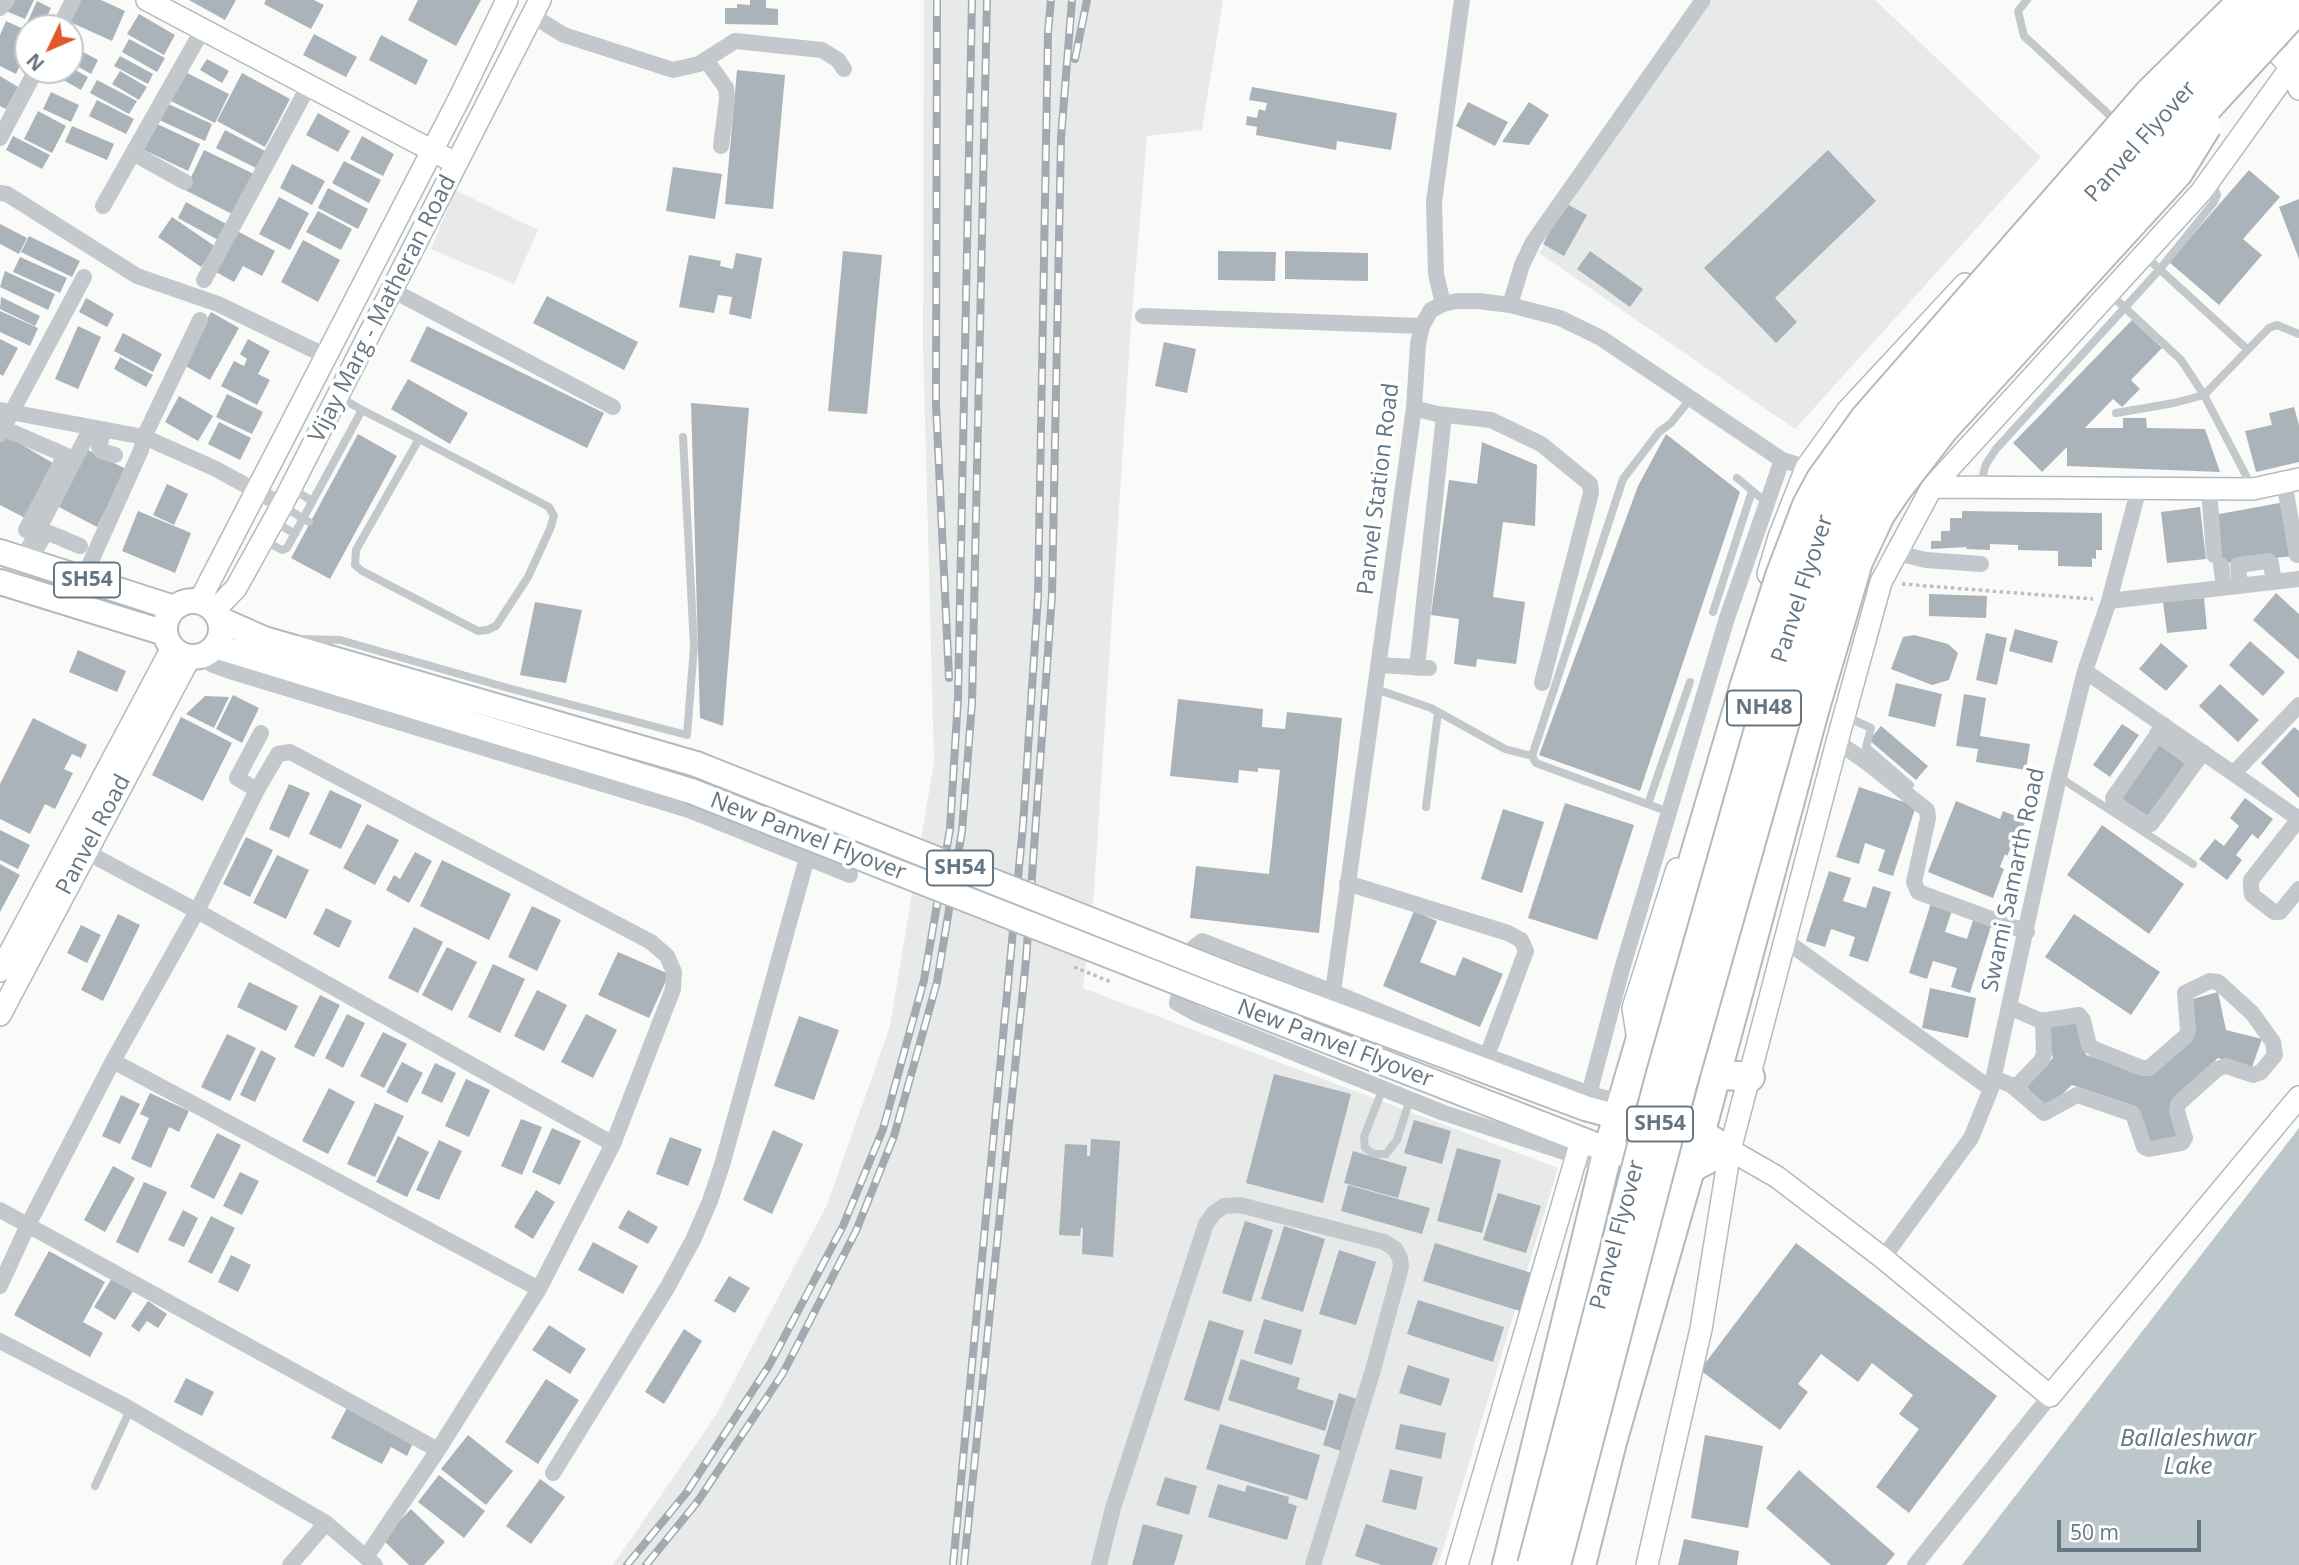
<!DOCTYPE html>
<style>
body{margin:0}
#map{position:relative;width:2299px;height:1565px;overflow:hidden;background:#fafaf8;font-family:"Open Sans",sans-serif}
canvas{display:block}
.north{position:absolute;left:14px;top:14px;width:70px;height:70px;box-sizing:border-box;background:#fff;border:2px solid #c1c8cd;border-radius:50%;rotate:226deg;font-size:19px;font-weight:700;line-height:28px;text-align:center;color:#657683}
.north::after{content:'';display:block;margin:auto;width:24px;height:32px;background:#e4572e;clip-path:polygon(50% 0,100% 100%,50% 72%,0 100%)}
.scale{position:absolute;left:2057px;top:1520px;width:144px;height:32px;box-sizing:border-box;border:4px solid #657683;border-top:0;padding-left:9px;font-size:21px;line-height:24px;white-space:nowrap;color:#657683;-webkit-text-stroke:5px #fff;paint-order:stroke}
</style>
<div id="map">
<canvas width="2299" height="1565"></canvas>
<div class="north">N</div>
<div class="scale">50 m</div>
</div>
<script>
const g = document.querySelector('canvas').getContext('2d');
g.lineJoin = 'round';
function fillPath(path, color) { g.fillStyle = color; g.fill(path, 'evenodd'); }
const shape = rows => new Path2D(rows.map(r => 'M' + r).join(''));
function strokePath(path, color, width, dash) { g.strokeStyle = color; g.lineWidth = width; g.lineCap = dash ? 'butt' : 'round'; g.setLineDash(dash || []); g.stroke(path); }
function label(font, color, halo, rows, align = 'center') {
  g.font = font + ' "Open Sans",sans-serif'; g.lineWidth = 7; g.setLineDash([]); g.textBaseline = 'middle'; g.strokeStyle = halo; g.fillStyle = color; for (const [text, x, y, turn = 0] of rows) {
    g.save(); g.translate(x, y); g.rotate((+turn || 0) * Math.PI / 180); g.textAlign = isNaN(turn) ? turn : align; if (halo) g.strokeText(text, 0, 0); g.fillText(text, 0, 0); g.restore();
  }
}
fillPath(shape([
 [924,0,1223,0,1202,130,1147,136,1131,324,1094,891,1083,988,1558,1168,1438,1565,613,1565,716,1415,827,1205,890,1026,934,762,923,344],
 [1713,0,1875,0,2041,157,1795,429,1539,253,1579,190],
 [455,190,538,230,514,284,431,249]
]), '#e8e9e9');
fillPath(shape([
 [2299,1128,2299,1565,1962,1565]
]), '#bbc7cb');
fillPath(shape([
 [10,0,34,0,25,19,6,11],
 [80,0,101,0,125,11,112,41,70,22],
 [189,0,236,0,225,20],
 [266,0,314,0,324,5,311,29,264,4],
 [418,0,481,0,456,46,408,20],
 [750,0,766,0,766,8,778,9,778,25,725,24,725,8,737,8,737,4,750,5],
 [37,1,51,8,41,28,27,23],
 [139,14,175,35,164,55,127,34],
 [6,21,28,31,28,48,16,74,0,66,0,35],
 [314,34,357,57,346,77,303,55],
 [381,35,428,60,416,85,369,60],
 [129,39,165,58,157,72,122,52],
 [70,45,98,60,91,74,70,62],
 [120,56,153,74,148,84,114,66],
 [207,59,229,71,222,83,200,70],
 [70,67,88,77,81,90,53,74,55,70,70,70],
 [737,70,785,75,773,209,725,204],
 [120,71,147,87,139,100,112,84],
 [183,71,229,94,215,123,169,100],
 [242,73,290,99,265,147,217,121],
 [0,76,18,87,6,109,0,106],
 [97,80,137,101,129,114,90,93],
 [1252,87,1397,113,1391,150,1337,141,1336,150,1256,135,1257,127,1246,125,1247,116,1257,118,1259,109,1265,111,1267,103,1249,100],
 [51,92,79,105,71,122,43,109],
 [97,100,134,119,126,134,89,116],
 [164,102,212,124,205,141,157,119],
 [1468,102,1508,122,1495,146,1456,126],
 [1529,102,1549,115,1529,145,1502,142],
 [38,111,66,126,52,153,24,139],
 [318,113,350,131,338,152,306,135],
 [155,123,200,144,188,171,142,149],
 [72,126,114,144,107,160,65,142],
 [225,130,267,152,258,169,216,148],
 [13,136,50,155,42,169,6,150],
 [362,136,394,154,383,176,350,159],
 [204,150,254,174,234,215,185,190],
 [1828,150,1876,201,1775,298,1797,322,1776,343,1704,268],
 [344,161,381,180,369,203,332,183],
 [292,164,325,181,312,205,280,188],
 [673,167,722,174,715,219,666,211],
 [2249,170,2280,197,2243,239,2262,255,2219,305,2169,262],
 [328,188,368,209,358,229,318,208],
 [279,197,309,213,290,250,259,234],
 [2299,199,2299,259,2279,207],
 [186,202,228,225,220,241,178,218],
 [1565,203,1587,215,1564,256,1543,244],
 [318,211,352,229,341,250,306,232],
 [172,217,216,247,201,267,158,237],
 [0,224,27,238,19,254,0,244],
 [237,231,275,251,262,276,243,266,234,282,216,272],
 [29,236,80,261,72,277,21,252],
 [303,240,340,260,318,302,281,282],
 [843,251,882,255,867,414,828,411],
 [1218,251,1276,252,1275,281,1218,280],
 [1285,251,1368,253,1368,281,1285,279],
 [1590,251,1643,289,1630,307,1577,269],
 [736,253,762,258,751,319,729,314,732,297,718,295,714,313,679,307,689,255,721,261,720,266,733,269],
 [20,257,67,278,60,293,13,272],
 [5,271,55,294,48,310,0,287],
 [547,296,638,342,624,370,533,323],
 [1,297,40,316,35,326,0,309],
 [86,298,114,314,107,327,79,312],
 [0,311,38,328,30,346,0,332],
 [211,312,239,328,210,380,182,364],
 [2132,320,2162,348,2131,380,2140,389,2122,407,2113,399,2085,428,2123,428,2123,418,2146,418,2147,428,2205,429,2220,472,2067,466,2067,447,2042,472,2013,443],
 [78,326,101,337,78,389,55,379],
 [427,326,604,413,587,448,410,361],
 [123,333,162,354,153,372,114,351],
 [0,339,18,348,3,376,0,374],
 [248,339,270,351,258,374,270,380,257,405,221,386,234,361,244,366,247,359,240,354],
 [1164,342,1196,349,1187,393,1155,386],
 [120,357,153,375,146,387,114,369],
 [408,379,468,413,450,444,391,409],
 [227,394,263,412,252,434,216,417],
 [179,396,213,416,198,441,165,422],
 [691,403,749,408,723,726,700,718],
 [2294,407,2299,425,2299,462,2256,472,2245,431,2272,425,2269,413],
 [219,422,251,438,240,460,208,444],
 [4,434,56,465,27,519,0,505,0,442],
 [358,434,397,456,330,579,291,558],
 [1666,434,1740,492,1640,791,1539,755,1638,486],
 [1482,442,1537,465,1535,526,1503,522,1493,597,1525,602,1516,664,1477,659,1476,667,1454,664,1459,619,1431,615,1449,480,1477,484],
 [88,450,126,469,97,527,59,507],
 [167,484,188,494,174,525,153,515],
 [2285,502,2294,556,2217,564,2214,515],
 [2200,507,2206,559,2167,563,2161,512],
 [138,511,191,533,175,573,122,551],
 [1962,511,2102,513,2102,550,2096,550,2096,559,2092,558,2092,567,2058,566,2058,551,2018,550,2018,545,1990,544,1990,550,1966,549,1967,547,1931,549,1931,541,1941,541,1941,531,1950,531,1950,518,1962,518],
 [2276,593,2299,614,2299,660,2253,620],
 [1929,594,1987,596,1986,618,1929,616],
 [2204,598,2207,629,2167,633,2163,602],
 [535,602,582,610,566,683,520,675],
 [2015,629,2058,641,2052,663,2009,651],
 [1986,633,2007,638,1997,685,1976,680],
 [1914,635,1948,644,1958,653,1949,680,1932,685,1891,669,1903,637],
 [2250,641,2285,672,2263,696,2229,665],
 [2161,643,2188,666,2166,691,2139,669],
 [78,650,126,671,117,692,69,672],
 [1896,683,1942,694,1935,727,1888,716],
 [2220,684,2259,720,2238,742,2199,706],
 [1964,694,1986,698,1980,736,2030,744,2026,770,1976,762,1978,749,1956,746],
 [233,695,259,708,242,743,216,729],
 [205,696,229,697,214,728,186,714],
 [1178,699,1263,709,1262,727,1285,729,1287,712,1342,718,1319,933,1190,918,1196,866,1269,874,1280,770,1258,768,1258,772,1239,770,1238,783,1170,776],
 [181,717,232,743,203,801,152,775],
 [33,718,87,745,81,758,72,754,64,769,73,773,55,809,45,804,30,834,0,819,0,784],
 [2122,724,2139,735,2110,777,2093,765],
 [1881,726,1928,766,1916,780,1869,740],
 [2294,727,2299,731,2299,798,2261,763],
 [2158,738,2190,763,2148,821,2116,799],
 [289,784,310,793,289,838,269,829],
 [1859,787,1916,806,1893,876,1878,871,1885,850,1865,843,1859,864,1836,857],
 [330,790,362,805,341,849,309,834],
 [2245,798,2273,819,2258,839,2252,834,2236,855,2242,860,2227,880,2199,859,2215,839,2224,846,2239,826,2230,818],
 [1956,801,2000,819,2003,811,2026,820,2016,844,2013,843,2007,856,2005,854,2000,867,2004,869,1993,898,1928,872],
 [1565,803,1634,825,1597,940,1528,918],
 [1503,809,1544,822,1522,893,1481,879],
 [367,824,399,840,375,885,343,868],
 [2102,825,2184,884,2149,934,2067,875],
 [0,830,30,845,18,869,0,860],
 [246,837,273,850,250,897,223,884],
 [415,852,432,861,409,903,386,890,394,875,400,879],
 [277,855,309,870,286,919,253,903],
 [442,860,511,894,489,940,420,906],
 [0,864,20,875,0,912],
 [1829,871,1851,878,1843,901,1866,908,1873,886,1891,892,1868,962,1849,956,1855,937,1831,929,1825,947,1806,941],
 [1931,903,1952,910,1945,932,1967,939,1974,917,1992,923,1970,993,1951,987,1957,968,1933,961,1927,979,1909,973],
 [532,906,561,920,537,971,508,957],
 [326,908,352,921,339,948,313,934],
 [1414,911,1437,921,1420,962,1455,976,1463,957,1503,974,1480,1027,1383,986],
 [118,914,140,925,103,1001,81,990],
 [2074,914,2160,972,2131,1015,2045,957],
 [81,925,101,935,87,963,67,953],
 [414,927,443,942,418,993,388,978],
 [447,947,477,962,452,1011,422,995],
 [618,952,669,974,649,1018,598,995],
 [493,964,525,979,500,1033,468,1017],
 [249,982,298,1006,286,1031,237,1007],
 [1930,988,1976,998,1968,1038,1922,1028],
 [537,990,567,1005,544,1051,514,1036],
 [2218,992,2226,1030,2262,1039,2251,1070,2218,1058,2171,1103,2180,1137,2148,1145,2137,1107,2072,1085,2046,1109,2024,1084,2053,1058,2046,1025,2079,1019,2086,1055,2148,1075,2195,1035,2189,1000],
 [320,995,340,1005,314,1057,294,1047],
 [347,1014,365,1023,343,1068,325,1058],
 [586,1014,617,1030,593,1078,561,1062],
 [799,1016,839,1030,814,1100,774,1086],
 [383,1032,407,1044,384,1088,360,1076],
 [227,1034,256,1048,230,1101,201,1087],
 [261,1050,276,1058,255,1102,240,1095],
 [402,1062,423,1073,407,1103,386,1092],
 [435,1063,456,1073,442,1103,421,1093],
 [1274,1074,1351,1094,1323,1203,1246,1183],
 [466,1079,490,1090,469,1137,445,1126],
 [329,1088,355,1102,328,1154,302,1141],
 [150,1093,189,1111,179,1132,169,1127,151,1168,131,1159,149,1118,140,1114],
 [121,1095,140,1104,120,1144,102,1136],
 [375,1103,404,1116,375,1177,347,1164],
 [521,1119,542,1127,522,1175,501,1166],
 [1414,1120,1451,1131,1442,1164,1404,1153],
 [552,1128,581,1141,560,1185,532,1172],
 [773,1130,803,1144,772,1214,743,1200],
 [217,1133,241,1145,214,1199,190,1187],
 [398,1136,429,1152,407,1197,376,1182],
 [670,1137,702,1149,688,1186,656,1174],
 [1091,1139,1120,1141,1113,1257,1082,1254,1083,1228,1081,1228,1080,1236,1059,1235,1065,1144,1087,1145,1087,1156,1090,1156],
 [439,1140,462,1151,439,1200,416,1190],
 [1457,1148,1501,1160,1482,1233,1437,1221],
 [1353,1151,1407,1167,1398,1198,1344,1183],
 [113,1166,135,1178,105,1232,84,1220],
 [240,1172,259,1181,242,1215,223,1206],
 [144,1182,167,1192,138,1253,116,1242],
 [1348,1185,1430,1208,1422,1234,1341,1211],
 [536,1190,555,1202,533,1239,514,1227],
 [1498,1193,1541,1206,1526,1253,1483,1240],
 [183,1210,198,1218,184,1247,168,1240],
 [628,1210,658,1227,648,1244,618,1228],
 [211,1216,235,1228,212,1274,188,1262],
 [1245,1221,1273,1230,1251,1302,1222,1293],
 [1284,1226,1325,1239,1303,1312,1261,1299],
 [593,1242,638,1266,623,1294,578,1270],
 [1435,1243,1535,1274,1523,1312,1423,1281],
 [1796,1243,1997,1396,1909,1513,1876,1487,1919,1429,1899,1414,1913,1395,1872,1363,1858,1382,1821,1354,1798,1384,1808,1392,1780,1430,1700,1370],
 [1339,1250,1376,1262,1356,1325,1319,1314],
 [49,1251,105,1282,83,1322,103,1333,90,1357,14,1315],
 [231,1255,251,1265,238,1292,218,1282],
 [729,1276,750,1288,735,1313,714,1301],
 [112,1278,133,1291,115,1320,94,1307],
 [1418,1300,1504,1327,1493,1362,1407,1334],
 [148,1301,167,1314,158,1328,147,1321,139,1332,131,1326],
 [1264,1319,1302,1330,1292,1365,1254,1353],
 [1209,1320,1244,1331,1219,1411,1184,1400],
 [549,1325,586,1349,570,1374,532,1350],
 [684,1329,702,1341,664,1404,645,1392],
 [1241,1359,1300,1378,1297,1389,1334,1401,1325,1431,1228,1400],
 [1408,1365,1450,1379,1441,1406,1399,1393],
 [186,1378,214,1392,202,1416,174,1402],
 [546,1379,579,1400,538,1464,505,1442],
 [1339,1393,1360,1400,1344,1452,1323,1445],
 [347,1408,413,1443,407,1456,391,1447,382,1464,331,1438],
 [1220,1424,1320,1455,1307,1500,1206,1469],
 [1400,1424,1446,1433,1441,1459,1395,1449],
 [468,1435,513,1471,486,1505,441,1469],
 [1705,1435,1763,1446,1748,1528,1691,1518],
 [1390,1469,1423,1477,1416,1510,1382,1502],
 [1799,1470,1895,1554,1886,1565,1831,1565,1766,1508],
 [439,1475,485,1511,464,1538,418,1502],
 [1165,1477,1197,1486,1189,1515,1156,1505],
 [540,1479,565,1497,531,1544,506,1526],
 [1218,1484,1245,1492,1247,1485,1289,1497,1288,1503,1297,1506,1287,1540,1208,1517],
 [411,1509,445,1542,424,1565,409,1565,382,1539],
 [1143,1524,1183,1535,1174,1565,1132,1565],
 [1366,1524,1438,1548,1432,1565,1382,1565,1355,1556],
 [1684,1539,1739,1551,1737,1565,1678,1565]
]), '#aab3b9');
const secondary = shape([
 [147,0,446,158],
 [2258,33,2291,67,2299,89],
 [1932,487,2253,489,2299,479],
 [1768,574,1779,537,1806,468,1847,411,1965,284],
 [199,602,460,97,507,0],
 [214,611,236,588,282,505,540,0],
 [0,971,172,648],
 [0,1015,190,657],
 [1638,1040,1633,1008,1677,869],
 [1730,1150,1777,1177,1883,1258,2050,1396,2299,1097],
 [1457,1565,1581,1141],
 [1647,1565,1701,1329,1730,1150,1837,742,1881,582,1932,487,2201,192,2291,67,2299,42]
]);
const primary = shape([
 [0,552,174,608],
 [0,582,165,633],
 '165 629a28 28 0 1 1 56 0a28 28 0 1 1-56 0Z',
 [219,619,264,639,696,764],
 [215,646,691,791],
 [1215,997,1608,1150,1689,1171,1730,1150,1701,1131,1618,1117,1585,1108,1224,973]
]);
const highway = shape([
 [1715,1074,1750,1077],
 [1507,1565,1608,1150,1744,688],
 [1581,1565,1612,1442,1701,1131,1814,711]
]);
strokePath(secondary, '#b3babf', 24);
strokePath(primary, '#b5babe', 28);
strokePath(highway, '#b4b9bd', 32);
strokePath(shape([
 [1902,584,2093,599],
 [1074,967,1111,982]
]), '#bbbfc2', 3.5, [3.5, 3.5]);
strokePath(shape([
 [2027,0,2018,11,2024,36,2118,123],
 [2144,255,2247,349],
 [2110,294,2181,360,2204,395,2252,487],
 [338,396,362,410],
 [2116,413,2174,403,2204,395,2269,328,2277,325,2299,334],
 [1737,478,1767,503],
 [1980,485,1986,464,1996,449,2160,269,2214,202,2217,195,2212,180],
 [291,488,312,501],
 [284,507,309,522],
 [273,521,295,534],
 [265,541,282,550,287,548,362,410,419,439,549,507,554,516,550,529,528,577,496,626,487,630,478,631,362,571,355,565,356,550,419,439],
 [1713,612,1752,491],
 [302,639,340,640,508,688,687,735,694,647,683,437],
 [1376,689,1431,708,1505,749,1532,756],
 [1847,717,1871,728,1866,747,1910,785],
 [2059,777,2193,864],
 [1648,804,1690,682],
 [1426,807,1438,712],
 [1669,812,1536,763,1532,756,1623,479,1659,432,1671,423,1691,398],
 [1383,1088,1364,1137,1365,1148,1374,1154,1386,1154,1397,1140,1410,1099],
 [95,1486,130,1410]
]), '#c3c8cc', 8);
strokePath(shape([
 [0,8,7,0],
 [533,16,564,35,673,70,699,64,735,41,822,50,838,60,844,69],
 [59,28,73,0],
 [706,60,726,88,727,99,721,146],
 [0,138,36,70],
 [133,153,185,182],
 [0,193,7,194,137,276,218,304,326,356],
 [103,206,203,29],
 [204,280,309,85],
 [392,290,613,407],
 [1443,304,1436,274,1434,202,1462,0],
 [1510,305,1522,265,1533,242,1703,0],
 [1143,316,1422,326],
 [1414,408,1437,414,1491,420,1541,444,1590,484,1591,493,1542,683],
 [0,410,144,437,214,468,282,505],
 [3,428,65,455],
 [103,431,99,447,101,451,115,455],
 [0,434,84,277],
 [2284,482,2297,555],
 [2209,489,2214,555],
 [26,530,63,459],
 [37,547,45,534,49,533,80,546],
 [1897,553,1926,560,1981,564],
 [23,559,91,428],
 [2221,565,2224,587],
 [83,579,141,450,144,437,200,320],
 [2240,586,2238,565,2268,561,2271,563,2274,582],
 [2109,601,2299,579],
 [199,656,213,665,230,671,689,810,850,875],
 [1379,665,1429,668],
 [1417,668,1444,415],
 [2085,671,2299,819],
 [2164,725,2113,798,2114,802,2147,825,2151,824,2203,752],
 [2157,734,2196,762],
 [1837,742,1861,758,1927,810,1928,818,1914,882,1918,892,2027,932],
 [2234,773,2299,705],
 [257,790,237,778,261,733],
 [2299,819,2251,880,2251,887,2252,895,2274,912,2280,912,2299,889],
 [77,847,197,911,613,1144],
 [1347,883,1508,933,1521,940,1526,951,1487,1056],
 [1786,941,1991,1089],
 [1333,992,1414,408,1418,344,1422,326,1431,310,1443,304,1457,301,1479,301,1510,305,1560,318,1601,338,1782,460,1815,470],
 [113,1061,539,1289],
 [1993,1078,2011,1085,2044,1113,2077,1095,2133,1114,2144,1147,2149,1149,2182,1143,2185,1138,2177,1111,2178,1104,2217,1069,2226,1066,2253,1075,2261,1072,2275,1055,2273,1042,2252,1013,2218,982,2210,981,2185,993,2188,1030,2186,1036,2149,1068,2142,1068,2094,1049,2089,1045,2083,1020,2079,1015,2041,1021,2009,1007],
 [2015,1088,2041,1061,2044,1054,2043,1020],
 [1587,1102,1622,969,1727,618,1782,460],
 [1604,1165,1444,1113,1197,1014,1177,1003,1191,950,1202,941,1333,992,1487,1056,1590,1094,1623,1103],
 [0,1210,438,1450],
 [1883,1258,1971,1138,1991,1089,2059,777,2085,671,2109,601,2139,488],
 [0,1286,28,1225,113,1061,197,911,257,790,278,754,290,752,651,942,667,956,674,972,673,989,613,1144,539,1289,438,1450,366,1557],
 [0,1341,123,1405,326,1523,375,1565],
 [553,1473,667,1288,693,1240,710,1201,722,1165,807,858],
 [290,1565,326,1523],
 [1099,1565,1113,1508,1206,1224,1214,1213,1224,1206,1240,1205,1384,1242,1395,1249,1400,1258,1401,1267,1373,1370,1313,1565],
 [1915,1565,2050,1396]
]), '#c3c8cc', 16);
strokePath(secondary, '#fff', 21);
strokePath(primary, '#fff', 24);
strokePath(highway, '#fff', 28);
const rail = shape([
 [937,0,936,404,949,678],
 [1075,59,1087,0],
 [627,1565,687,1492,770,1364,843,1226,883,1129,924,980,950,829,958,698,972,0],
 [646,1565,698,1501,783,1373,856,1231,894,1136,937,982,962,831,972,703,987,0],
 [953,1565,1023,825,1038,596,1048,32,1051,0],
 [964,1565,1026,960,1052,595,1061,138,1072,0]
]);
strokePath(rail, '#a2aab0', 8);
strokePath(rail, '#fff', 5, [16]);
const primaryBridge = shape([
 [696,764,1224,973],
 [691,791,1215,997]
]);
const highwayBridge = shape([
 [1744,688,1780,576,1807,505,1821,479,1865,418,2149,93,2243,0],
 [1814,711,1858,562,1880,515,1897,490,1944,429,2178,173,2207,126],
 [1532,1565,1660,1077,1800,585,1825,514,1857,462,1910,398,2167,111,2274,0],
 [1556,1565,1682,1085,1822,591,1846,524,1876,476,1927,414,2299,8]
]);
strokePath(primaryBridge, '#b5babe', 28, []);
strokePath(highwayBridge, '#b4b9bd', 32, []);
strokePath(primaryBridge, '#fff', 24);
strokePath(highwayBridge, '#fff', 28);
for (const [x, y, w] of [
 [87,580,66],
 [1764,708,74],
 [960,868,66],
 [1660,1124,66]
]) { const box = new Path2D(); box.roundRect(x - w / 2, y - 17.5, w, 35, 5); g.fillStyle = '#fff'; g.fill(box); strokePath(box, '#657683', 2); }
label('bold 21px', '#657683', null, [
 ["SH54",87,580],
 ["NH48",1764,708],
 ["SH54",960,868],
 ["SH54",1660,1124]
]);
label('23px', '#657683', '#fff', [
 ["Panvel Flyover",2141,142,-48],
 ["Vijay Marg - Matheran Road",383,309,-63],
 ["Panvel Station Road",1379,489,-83],
 ["Panvel Flyover",1803,589,-72],
 ["Panvel Road",94,835,-62],
 ["New Panvel Flyover",808,837,21],
 ["Swami Samarth Road",2014,880,-78],
 ["New Panvel Flyover",1335,1044,21],
 ["Panvel Flyover",1618,1235,-75]
]);
label('italic 24px', '#60757c', '#fff', [
 ["Ballaleshwar",2188,1439],
 ["Lake",2188,1467]
]);
</script>
